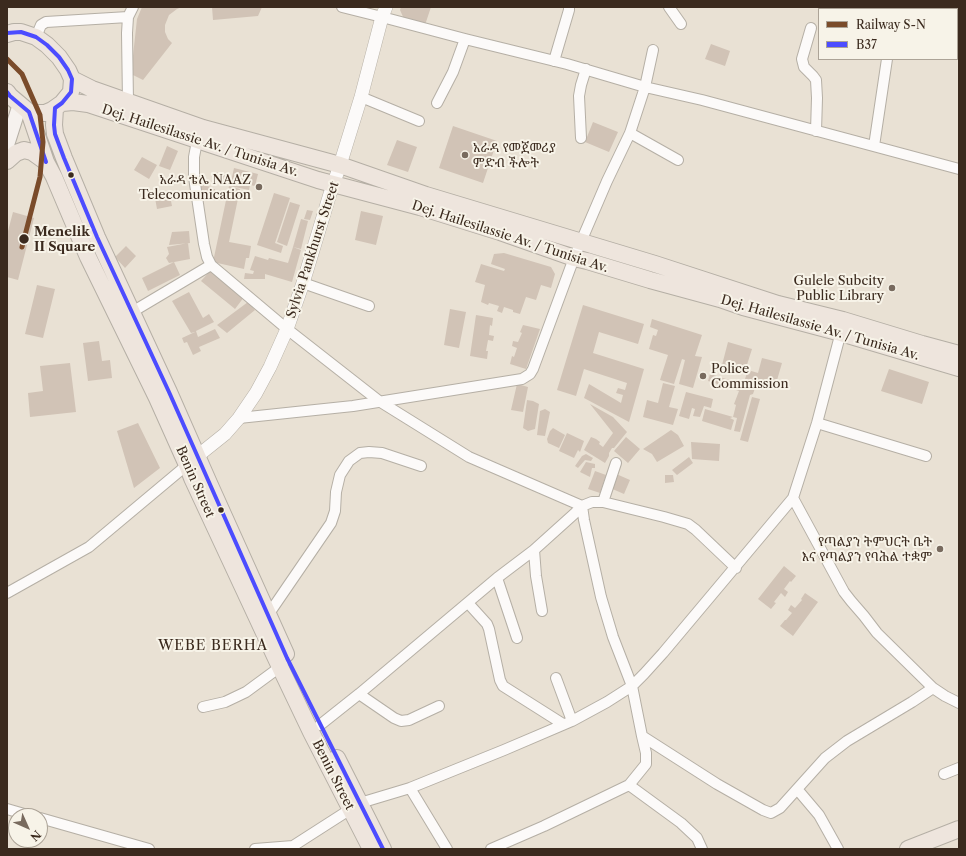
<!DOCTYPE html>
<meta charset="utf-8">
<style>
body{margin:0}
#map{position:relative;width:966px;height:856px;overflow:hidden;background:#e9e1d4;font-family:"Libre Caslon Text",serif}
canvas{display:block}
.frame{position:absolute;inset:0;border:8px solid #3b2a1e;pointer-events:none}
.legend{position:absolute;left:818px;top:8px;width:140px;height:52px;box-sizing:border-box;background:#f7f3e8;border:1px solid #aca397;margin:0;padding:5px 7px;list-style:none;font-size:12px;color:#3b2a1e}
.legend li{display:flex;align-items:center;gap:8px;height:20px}
.legend b{width:20px;border:1px solid #aca397}
.north{position:absolute;left:8px;top:808px;width:40px;height:40px;box-sizing:border-box;background:#f7f3e8;border:1px solid #aca397;border-radius:50%;rotate:135deg;font-size:11px;font-weight:700;line-height:16px;text-align:center;color:#3b2a1e}
.north::after{content:'';display:block;margin:auto;width:14px;height:18px;background:#786a5e;clip-path:polygon(50% 0,100% 100%,50% 72%,0 100%)}
</style>
<div id="map">
<canvas width="966" height="856"></canvas>
<div class="frame"></div>
<ul class="legend">
<li><b style="height:5px;background:#7a4b2a"></b>Railway S-N</li>
<li><b style="height:5px;background:#4c4cff"></b>B37</li>
</ul>
<div class="north">N</div>
</div>
<script>
const g = document.querySelector('canvas').getContext('2d');
g.lineJoin = 'round';
function fillPath(path, color) { g.fillStyle = color; g.fill(path, 'evenodd'); }
const shape = rows => new Path2D(rows.map(r => 'M' + r).join(''));
function strokePath(path, color, width, dash) { g.strokeStyle = color; g.lineWidth = width; g.lineCap = dash ? 'butt' : 'round'; g.setLineDash(dash || []); g.stroke(path); }
function label(font, color, halo, rows, align = 'center') {
  g.font = font + ' "Libre Caslon Text","Noto Serif Ethiopic",serif'; g.lineWidth = 4; g.setLineDash([]); g.textBaseline = 'middle'; g.strokeStyle = halo; g.fillStyle = color; for (const [text, x, y, turn = 0] of rows) {
    g.save(); g.translate(x, y); g.rotate((+turn || 0) * Math.PI / 180); g.textAlign = isNaN(turn) ? turn : align; if (halo) g.strokeText(text, 0, 0); g.fillText(text, 0, 0); g.restore();
  }
}
fillPath(shape([
 [142,7,182,7,177,9,169,15,165,25,165,32,168,39,172,43,143,80,131,74,137,19],
 [212,7,262,7,258,16,213,20],
 [401,7,431,7,425,25,404,19,400,10],
 [711,44,730,51,725,66,705,59],
 [593,122,618,132,609,152,585,142],
 [453,126,497,141,483,183,439,168],
 [397,140,417,147,408,172,387,165],
 [167,146,178,151,170,170,159,166],
 [142,157,157,165,149,179,134,170],
 [234,168,258,174,255,186,250,185,249,190,230,186],
 [216,172,225,175,223,183,213,179],
 [202,185,211,187,211,189,215,189,214,196,210,196,211,197,206,198,204,195,203,196,198,191],
 [229,186,240,189,229,242,251,246,249,258,246,258,244,269,213,262],
 [274,193,290,198,275,243,283,246,281,253,257,245],
 [170,196,172,206,157,209,155,198],
 [290,202,300,205,287,246,277,242],
 [307,210,313,211,310,220,304,219],
 [361,211,383,216,376,245,355,240],
 [13,212,34,218,18,280,7,277,7,235],
 [301,219,308,221,301,249,293,247],
 [189,231,190,243,169,245,172,232],
 [188,243,190,259,169,263,166,258,169,254,167,247],
 [126,246,136,256,125,268,115,257],
 [293,247,301,250,292,282,265,274,265,279,244,279,245,273,253,274,254,271,250,270,255,256,268,260,269,258,288,263],
 [504,253,551,267,555,274,551,288,541,285,536,300,526,297,520,314,513,312,513,310,504,307,502,313,497,311,499,306,489,303,488,305,481,302,485,285,475,282,481,264,504,271,505,269,491,264,494,254],
 [174,262,180,275,148,291,142,278],
 [211,270,244,297,235,309,201,281],
 [37,285,55,289,43,338,25,334],
 [189,292,203,318,209,314,214,322,196,331,198,337,215,329,220,338,199,347,201,351,193,355,187,342,184,343,182,338,195,332,191,333,172,301],
 [248,302,255,310,227,333,217,325],
 [583,305,644,324,638,344,599,332,593,353,644,369,629,422,584,398,589,384,621,403,623,395,616,393,618,388,625,390,627,383,584,369,576,396,557,390],
 [450,309,466,312,459,348,444,345],
 [476,315,493,318,492,326,490,325,489,335,494,336,493,341,488,340,486,351,488,351,487,359,470,356],
 [652,319,702,335,695,356,702,357,693,388,679,384,685,360,682,359,674,384,660,380,668,355,649,349,653,335,656,336,658,330,650,327],
 [523,325,540,329,526,369,510,364,512,356,514,357,517,348,512,346,513,341,518,342,522,333,520,332],
 [99,341,102,361,110,360,112,378,88,381,83,343],
 [728,342,752,349,745,371,722,365],
 [762,358,782,363,775,387,745,379,748,370,758,373],
 [70,363,76,412,30,417,28,393,43,391,40,366],
 [889,369,929,382,922,404,881,391],
 [710,374,755,388,753,394,750,395,740,432,734,431,737,418,733,417,736,405,734,404,739,391,708,381],
 [663,383,675,386,669,407,678,409,673,425,643,417,647,400,658,403],
 [517,384,528,387,523,412,511,410],
 [686,392,713,399,711,408,704,406,700,417,693,416,695,409,692,408,689,419,679,416],
 [752,397,760,399,748,442,740,440],
 [527,400,533,401,539,404,535,429,528,431,523,428],
 [590,404,613,417,627,432,614,448,612,448,609,453,609,456,605,463,584,450,591,437,596,439,600,442,599,444,603,447,613,433],
 [545,409,550,412,545,436,537,435,540,411],
 [705,409,733,417,730,418,734,420,731,430,702,421],
 [138,423,160,468,134,488,117,431],
 [553,428,565,435,559,448,548,443,547,439,550,431],
 [671,430,678,435,684,446,657,462,652,454,643,449],
 [567,433,584,441,580,452,578,450,574,458,559,451],
 [626,437,640,449,628,463,614,451],
 [691,442,720,444,719,461,692,459],
 [586,454,593,458,591,461,585,460,578,468,575,466,582,456],
 [689,457,693,463,677,475,672,470],
 [586,462,595,464,595,468,592,468,590,477,580,472],
 [595,471,606,475,600,493,588,489],
 [614,473,630,480,624,494,608,487],
 [665,475,673,475,674,482,665,483],
 [784,566,796,576,791,582,790,581,784,589,788,592,785,597,781,593,774,602,776,603,771,609,758,599],
 [805,593,818,602,793,636,780,626,785,620,786,620,792,613,788,610,791,605,795,608,802,600,801,599]
]), '#d1c3b6');
const minor = shape([
 [342,7,382,17,465,39,567,64,645,87,702,100,959,169],
 [669,7,681,24],
 [892,9,893,7],
 [811,28,802,59,804,67,813,76,816,80,817,98,816,131],
 [36,37,41,25,46,22,128,17],
 [554,61,569,10,569,7],
 [361,97,419,121],
 [128,102,127,33,128,17,133,7],
 [437,103,453,72,465,39],
 [630,133,678,160],
 [581,138,579,96,581,85,586,69],
 [197,141,194,157,194,177,204,244,207,257,211,265],
 [874,146,887,59],
 [303,283,369,306],
 [132,312,211,265,287,329,379,401,469,457,582,506],
 [239,418,353,406,522,379,530,374,533,369,574,258,607,181,630,133,645,87,653,50],
 [817,423,926,456],
 [793,498,844,592,851,601,864,616,877,633,933,688,945,696,959,703],
 [603,502,616,463],
 [582,506,584,520,601,597,613,637,632,686,642,736,717,784,763,810,771,813,780,808,825,758,847,741,912,702,933,688],
 [534,550,536,576,542,611],
 [497,578,517,638],
 [7,593,89,547,187,465],
 [468,603,487,624,489,629,500,680,503,686,563,724],
 [265,617,268,615,331,523,335,511,336,492,340,475,349,461,360,453,369,452,382,453,421,466],
 [556,678,572,721],
 [359,694,394,718,401,721,409,720,439,706],
 [203,707,225,702,246,692,280,667,283,662],
 [320,725,359,694,497,578,534,550,574,514,582,506,592,502,603,502,664,517,688,524,696,530,736,568],
 [944,774,959,768],
 [629,785,681,823,697,838,702,849],
 [410,788,447,849],
 [797,789,819,815,838,849],
 [7,809,31,816],
 [40,818,149,849],
 [255,849,293,846,360,803,410,788,504,750,572,721,607,702,632,686,644,674,663,653,793,498,817,423,842,328],
 [491,849,544,826,629,785,646,764,646,753,642,736]
]);
const tertiary = shape([
 [190,462,225,434,239,418,256,393,270,367,287,329,303,283,330,194,340,165,361,97,382,17,386,7]
]);
const secondary = shape([
 [7,145,20,104]
]);
const primary = shape([
 [7,34,14,32,21,32,36,37,47,45,59,57,68,70,72,79,71,92,62,103,52,110,45,113,36,113,29,112,10,96,7,92],
 [72,79,92,89,203,128,340,165,426,195,655,264,778,304,843,320,922,344,959,354],
 [62,103,73,102,88,104,318,180,420,207,500,232,574,258,587,261,650,280,720,299,743,307,841,333,959,368],
 [55,108,54,125,55,134,64,158,97,237,169,392,209,483,286,654],
 [29,112,46,162,54,177,88,257,157,398,187,465,192,478,280,667,311,732,371,849],
 [7,161,16,153,24,150,32,152,46,162],
 [337,758,383,849],
 [908,849,959,829]
]);
strokePath(minor, '#b5afa5', 12);
strokePath(tertiary, '#b5afa5', 14);
strokePath(secondary, '#b5afa5', 16);
strokePath(primary, '#b5afa5', 18);
strokePath(minor, '#fcfaf9', 10);
strokePath(tertiary, '#fcfaf9', 13);
strokePath(secondary, '#f6f2ee', 14);
strokePath(primary, '#eee5dd', 16);
strokePath(shape([
 [7,33,21,32,36,37,47,45,59,57,68,70,72,79,71,92,62,103,55,108,54,125,55,134,64,158,97,237,169,392,287,658,383,849],
 [7,92,10,96,29,112,46,162]
]), '#4c4cff', 4);
strokePath(shape([
 [7,59,22,74,40,115,43,142,40,177,22,247]
]), '#7a4b2a', 5);
for (const [x, y, r, color] of [
 [465,155,4,"#786a5e"],
 [71,175,3.5,"#3b2a1e"],
 [259,187,4,"#786a5e"],
 [24,239,5.5,"#3b2a1e"],
 [892,288,4,"#786a5e"],
 [703,376,4,"#786a5e"],
 [221,510,3.5,"#3b2a1e"],
 [940,549,4,"#786a5e"]
]) { const dot = new Path2D(); dot.arc(x, y, r, 0, 2 * Math.PI); g.fillStyle = color; g.fill(dot); strokePath(dot, '#f7f3e8', 1.5); }
label('13px', '#3b2a1e', '#f7f3e8', [
 ["Dej. Hailesilassie Av. / Tunisia Av.",200,141,18],
 ["Dej. Hailesilassie Av. / Tunisia Av.",510,237,18],
 ["Sylvia Pankhurst Street",313,250,-72],
 ["Dej. Hailesilassie Av. / Tunisia Av.",820,328,16],
 ["Benin Street",195,482,66],
 ["Benin Street",333,775,63]
]);
label('13px', '#3b2a1e', '#f7f3e8', [
 ["አራዳ የመጀመሪያ",473,148,"left"],
 ["ምድብ ችሎት",473,163,"left"],
 ["አራዳ ቴሌ NAAZ",251,180],
 ["Telecomunication",251,195],
 ["Gulele Subcity",884,281],
 ["Public Library",884,296],
 ["Police",711,369,"left"],
 ["Commission",711,384,"left"],
 ["የጣልያን ትምህርት ቤት",932,542],
 ["እና የጣልያን የባሕል ተቋም",932,557]
], 'right');
label('bold 13px', '#3b2a1e', '#f7f3e8', [
 ["Menelik",34,232],
 ["II Square",34,247]
], 'left');
g.letterSpacing = '1px';
label('14px', '#3b2a1e', '#f7f3e8', [
 ["WEBE BERHA",213,646]
]);
g.letterSpacing = '0px';
</script>
